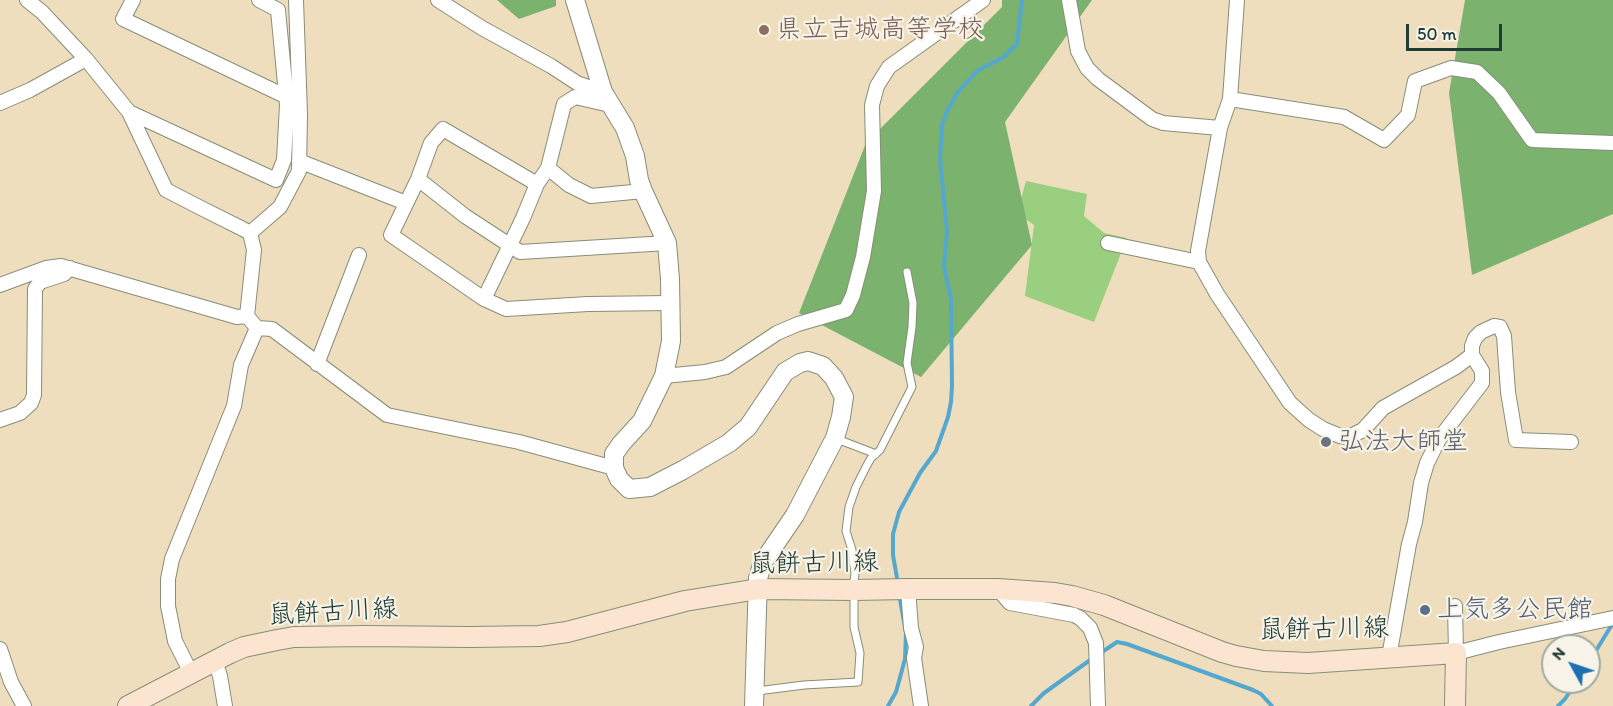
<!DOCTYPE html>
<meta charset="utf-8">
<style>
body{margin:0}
#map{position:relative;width:1613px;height:706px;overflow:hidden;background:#eedebd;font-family:Itim,sans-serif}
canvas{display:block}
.north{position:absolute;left:1541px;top:634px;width:60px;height:60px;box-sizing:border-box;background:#f7f3e8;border:2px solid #a1aaa0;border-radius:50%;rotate:310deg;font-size:16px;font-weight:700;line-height:24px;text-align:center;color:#1f3d34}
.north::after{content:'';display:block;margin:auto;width:21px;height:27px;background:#1f6fb2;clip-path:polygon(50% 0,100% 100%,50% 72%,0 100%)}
.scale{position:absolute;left:1406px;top:24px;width:96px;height:27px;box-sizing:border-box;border:3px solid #1f3d34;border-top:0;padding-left:8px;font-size:18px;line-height:21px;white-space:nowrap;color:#1f3d34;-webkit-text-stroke:4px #f7f3e8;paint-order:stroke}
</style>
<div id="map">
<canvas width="1613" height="706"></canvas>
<div class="north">N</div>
<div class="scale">50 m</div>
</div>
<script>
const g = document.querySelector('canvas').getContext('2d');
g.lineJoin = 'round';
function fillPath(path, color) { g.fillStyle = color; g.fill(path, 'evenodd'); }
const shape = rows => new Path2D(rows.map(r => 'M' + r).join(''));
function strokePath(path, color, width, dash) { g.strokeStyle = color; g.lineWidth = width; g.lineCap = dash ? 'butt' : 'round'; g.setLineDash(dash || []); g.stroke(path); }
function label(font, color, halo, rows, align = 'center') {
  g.font = font + ' Itim,"Klee One",sans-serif'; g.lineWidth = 4.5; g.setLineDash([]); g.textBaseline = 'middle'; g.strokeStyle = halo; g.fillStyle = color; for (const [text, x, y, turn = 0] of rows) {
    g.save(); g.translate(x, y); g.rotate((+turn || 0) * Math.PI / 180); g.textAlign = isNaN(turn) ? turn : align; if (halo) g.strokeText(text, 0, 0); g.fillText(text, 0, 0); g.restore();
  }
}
fillPath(shape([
 [1026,181,1087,194,1084,216,1104,233,1127,238,1094,322,1025,296,1034,225,1017,213]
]), '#9acf80');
fillPath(shape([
 [497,0,556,0,556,6,519,19],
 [1002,0,1092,0,1005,122,1032,245,921,377,799,313,866,143,1002,7],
 [1465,0,1613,0,1613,214,1472,275,1449,93]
]), '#7bb26e');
strokePath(shape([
 [898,584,893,555,893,534,899,512,920,473,936,451,948,417,951,402,952,385,951,299,944,267,947,231,940,159,942,125,947,111,958,92,977,71,1004,57,1017,44,1022,0],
 [1099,654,1117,642,1127,644,1253,690,1261,694,1272,706],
 [1589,662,1613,623],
 [888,706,896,692,905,659,906,633,899,594],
 [1031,706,1044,693,1093,658],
 [1558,706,1565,699,1576,682]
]), '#54a8d0', 4);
const service = shape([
 [837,439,876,454],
 [854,581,855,574,852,550,846,531,849,507,856,487,866,467,871,458,880,450,912,387,907,363,912,327,913,303,907,272],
 [757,691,804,685,858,682,860,653,854,627,854,592]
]);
const minor = shape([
 [27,0,42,12,86,59,129,112,166,190,201,208,243,229,250,233,254,250,247,316,257,328,272,329,387,415,519,442,614,468],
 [133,0,123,19,287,97],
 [438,0,482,28,551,66,577,83,603,92],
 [1069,0,1078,51,1087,68,1098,79,1152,119,1163,123,1220,128],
 [1237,0,1230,99,1220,128,1198,251,1199,262,1217,294,1290,403,1309,420,1323,429,1340,436,1347,437,1353,435,1363,430,1383,408,1390,404,1456,367,1472,355],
 [1230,99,1344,117,1384,140,1408,115,1415,81,1451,68,1477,72,1499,93,1532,140,1613,143],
 [0,103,30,90,86,59],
 [129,112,276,180,284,160,287,105,278,10,259,0],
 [299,161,406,203],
 [548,168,569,185,591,196,643,191],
 [418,179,465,216,520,252,667,243],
 [537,184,548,168,564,104,575,97,610,105],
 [250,233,280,207,299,171,300,114,296,0],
 [1108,243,1199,262],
 [0,285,46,268,61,266,237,317,247,316],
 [484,299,523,218,537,184,443,129,431,143,418,179,391,235,484,299,506,309,588,304,670,303],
 [317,364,359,255],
 [664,376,705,372,726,367,777,333,798,324,846,310,853,295,863,257,874,191,872,105,877,86,889,67,983,0],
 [0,420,20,413,31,403,34,395,35,289,40,282,64,274,70,268],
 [908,589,911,628,916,647,914,658,921,706],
 [998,589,1010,603,1074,615,1080,618,1090,628,1096,643,1098,706],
 [1455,606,1456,653,1499,642,1613,618],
 [0,649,11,682,24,706],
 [1389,657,1409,544,1415,522,1421,483,1427,463,1439,439,1482,383,1482,371,1472,355,1472,346,1475,338,1481,332,1494,326,1500,327,1504,336,1508,392,1516,440,1571,442],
 [215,661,220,676,225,706],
 [191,673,175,641,168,606,168,579,172,559,234,406,241,365,257,328]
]);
const tertiary = shape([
 [575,0,603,92,625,128,635,156,639,180,643,191,667,243,670,279,671,341,664,376,642,421,621,444,614,454,614,468,619,479,629,489,650,487,683,470,729,443,748,427,785,372,800,363,808,361,823,366,834,378,844,397,841,417,835,438,795,515,763,562,758,578,754,706]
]);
const secondary = shape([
 [128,706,230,653,244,647,277,640,294,637,365,636,470,637,539,636,567,632,685,601,758,589,854,590,908,589,998,589,1055,593,1072,596,1104,605,1222,652,1236,656,1264,661,1308,663,1456,653,1455,706]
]);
strokePath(service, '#868e78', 9);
strokePath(minor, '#868e78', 16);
strokePath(tertiary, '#868e78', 20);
strokePath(secondary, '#868e78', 22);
strokePath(service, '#fff', 7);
strokePath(minor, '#fff', 14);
strokePath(tertiary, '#fff', 18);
strokePath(secondary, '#fce5d0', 20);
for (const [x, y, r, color] of [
 [764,30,6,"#8d6e63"],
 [1326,442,6,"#6b7280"],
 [1425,610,6,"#5c6f8a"]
]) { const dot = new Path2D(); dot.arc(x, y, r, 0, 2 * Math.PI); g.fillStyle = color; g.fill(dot); strokePath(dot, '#f7f3e8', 2); }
label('26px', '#785e54', '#f7f3e8', [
 ["県立吉城高等学校",776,30]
], 'left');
label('26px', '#5b616d', '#f7f3e8', [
 ["弘法大師堂",1338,442]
], 'left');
label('26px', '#1f3d34', '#f7f3e8', [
 ["鼠餅古川線",814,564,-1],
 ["鼠餅古川線",333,613,-3],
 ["鼠餅古川線",1324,630,-1]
]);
label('26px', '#4e5e75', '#f7f3e8', [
 ["上気多公民館",1437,610]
], 'left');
</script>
